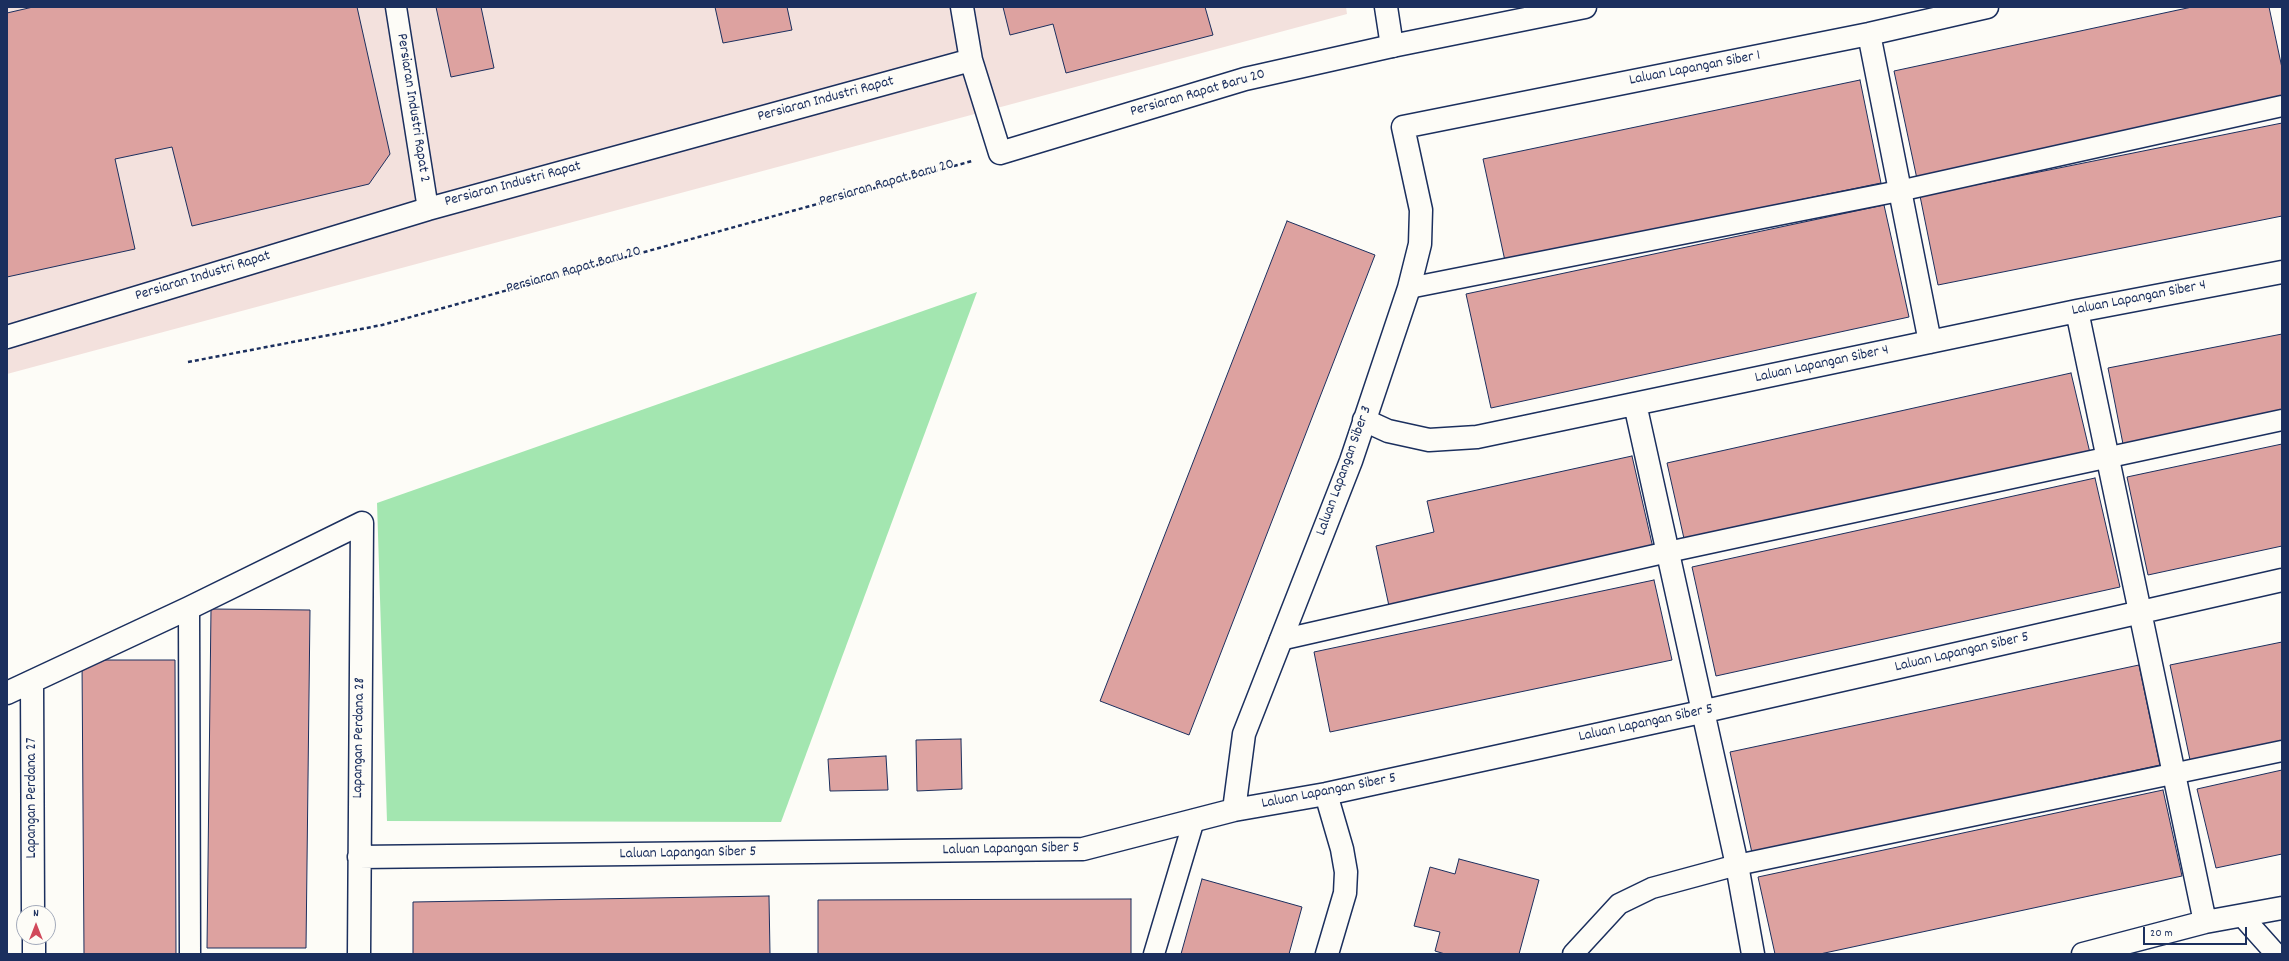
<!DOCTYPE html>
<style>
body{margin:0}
#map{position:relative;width:2289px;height:961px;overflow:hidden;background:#fdfcf7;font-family:Dekko,sans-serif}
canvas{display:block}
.frame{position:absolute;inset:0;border:8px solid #1b2f5e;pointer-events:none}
.north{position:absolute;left:16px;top:905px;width:40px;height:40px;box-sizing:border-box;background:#fdfcf7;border:1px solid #a3aaba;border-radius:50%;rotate:0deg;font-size:11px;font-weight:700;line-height:16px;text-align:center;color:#1b2f5e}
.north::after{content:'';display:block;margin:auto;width:14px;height:18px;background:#d1495b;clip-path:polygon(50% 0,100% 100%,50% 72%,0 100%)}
.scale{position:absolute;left:2143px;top:927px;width:104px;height:18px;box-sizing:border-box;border:2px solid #1b2f5e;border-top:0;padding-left:5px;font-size:12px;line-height:14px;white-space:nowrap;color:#1b2f5e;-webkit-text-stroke:3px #fdfcf7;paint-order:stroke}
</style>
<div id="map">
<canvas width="2289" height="961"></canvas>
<div class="frame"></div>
<div class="north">N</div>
<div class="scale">20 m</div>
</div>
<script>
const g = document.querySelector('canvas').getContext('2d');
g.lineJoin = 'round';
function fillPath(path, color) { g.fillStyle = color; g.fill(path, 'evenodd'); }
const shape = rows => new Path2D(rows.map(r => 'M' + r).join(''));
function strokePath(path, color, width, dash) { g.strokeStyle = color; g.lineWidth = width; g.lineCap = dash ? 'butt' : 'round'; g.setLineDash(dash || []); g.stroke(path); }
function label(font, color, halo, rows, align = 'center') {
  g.font = font + ' Dekko,sans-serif'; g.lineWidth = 3; g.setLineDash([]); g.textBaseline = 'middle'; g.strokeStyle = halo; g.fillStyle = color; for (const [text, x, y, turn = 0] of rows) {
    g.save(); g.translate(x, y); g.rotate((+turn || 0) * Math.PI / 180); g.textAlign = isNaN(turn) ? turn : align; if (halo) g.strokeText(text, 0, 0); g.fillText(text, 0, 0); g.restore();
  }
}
fillPath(shape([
 [7,7,1346,7,1347,14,7,374]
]), '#f3e1dd');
fillPath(shape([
 [977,292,781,822,387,821,377,503]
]), '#a3e6b0');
const building = shape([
 [33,7,357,7,390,154,369,184,192,226,172,147,115,159,135,249,7,277,7,13,33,7],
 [436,7,481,7,494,68,451,77,436,7],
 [715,7,787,7,792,30,723,43,715,7],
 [1003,7,1205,7,1213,35,1066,73,1053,24,1010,35,1003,7],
 [2192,7,2269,7,2282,68,2282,100,1917,179,1894,71,2192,7],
 [1860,80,1881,183,1505,261,1483,159,1860,80],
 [2282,123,2282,216,1938,285,1920,196,2282,123],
 [1884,205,1909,317,1491,408,1466,294,1884,205],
 [1287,221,1375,255,1189,735,1100,701,1287,221],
 [2282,334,2282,413,2123,444,2108,368,2282,334],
 [2071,373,2090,453,1685,543,1667,463,2071,373],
 [2282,444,2282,546,2148,575,2127,477,2282,444],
 [1632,456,1653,548,1389,606,1376,546,1434,532,1427,501,1632,456],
 [2095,478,2120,587,1716,676,1692,567,2095,478],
 [1654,580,1672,660,1330,732,1314,652,1654,580],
 [211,609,310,610,306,948,207,948,211,609],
 [2282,642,2282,741,2190,760,2170,665,2282,642],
 [82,660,175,660,176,954,84,954,82,660],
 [2139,665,2160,765,1752,853,1730,752,2139,665],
 [961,739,962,789,917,791,916,740,961,739],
 [886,756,888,790,830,791,828,759,886,756],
 [2282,770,2282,854,2216,868,2197,789,2282,770],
 [2163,790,2182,876,1820,954,1775,954,1758,877,2163,790],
 [1459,859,1539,880,1519,954,1445,954,1435,951,1440,932,1414,926,1430,867,1455,874,1459,859],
 [1202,879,1302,907,1289,954,1181,954,1202,879],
 [769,896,770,954,413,954,413,902,769,896],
 [1131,899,1131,954,818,954,818,900,1131,899]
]);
fillPath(building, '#dda2a0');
strokePath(building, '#1b2f5e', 1);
const service = shape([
 [396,7,428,209],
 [1409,288,1899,191,2282,106],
 [189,608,190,954],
 [1280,640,1668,552,2282,420],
 [2242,916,2276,954],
 [1154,954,1194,820],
 [1573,954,1619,904,1652,888,1737,865,2282,751]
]);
const minor = shape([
 [1869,34,1930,342],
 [971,60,1000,153,1245,79,1392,46],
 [2077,311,2205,922],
 [7,337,428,209,971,60,962,7],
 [1635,404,1737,865,1753,954],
 [1364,420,1388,431,1429,440,1477,437,2077,311,2282,272],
 [32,683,33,913],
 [7,693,189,608,362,523,359,954],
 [1326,794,1342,849,1346,872,1345,893,1327,954],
 [1234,810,1244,734,1351,461,1409,288,1420,244,1421,210,1403,127,1869,34,1987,7],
 [359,857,1083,849,1234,810,1326,794,1701,712,2282,580],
 [34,937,34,954],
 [2083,954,2205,922,2282,908]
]);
const tertiary = shape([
 [1386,7,1392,46,1585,7]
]);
strokePath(service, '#1b2f5e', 23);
strokePath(minor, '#1b2f5e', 25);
strokePath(tertiary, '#1b2f5e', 25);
strokePath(shape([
 [188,362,382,325,972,161]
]), '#1b2f5e', 2.5, [4, 3]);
strokePath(service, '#fdfcf7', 20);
strokePath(minor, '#fdfcf7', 22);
strokePath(tertiary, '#fdfcf7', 22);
label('15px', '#1b2f5e', '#fdfcf7', [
 ["Laluan Lapangan Siber 1",1695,69,-11],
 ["Persiaran Rapat Baru 20",1198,94,-16],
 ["Persiaran Industri Rapat",826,100,-15],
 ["Persiaran Industri Rapat 2",412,108,81],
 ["Persiaran Rapat Baru 20",887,184,-16],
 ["Persiaran Industri Rapat",513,185,-15],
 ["Persiaran Rapat Baru 20",574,271,-16],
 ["Persiaran Industri Rapat",203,277,-17],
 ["Laluan Lapangan Siber 4",2139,299,-11],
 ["Laluan Lapangan Siber 4",1822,365,-12],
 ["Laluan Lapangan Siber 3",1345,471,-70],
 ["Laluan Lapangan Siber 5",1962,653,-13],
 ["Laluan Lapangan Siber 5",1646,724,-12],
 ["Lapangan Perdana 28",360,738,-89],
 ["Laluan Lapangan Siber 5",1329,792,-11],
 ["Lapangan Perdana 27",33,798,-90],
 ["Laluan Lapangan Siber 5",1011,850,-1],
 ["Laluan Lapangan Siber 5",688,854,-1]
]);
</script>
